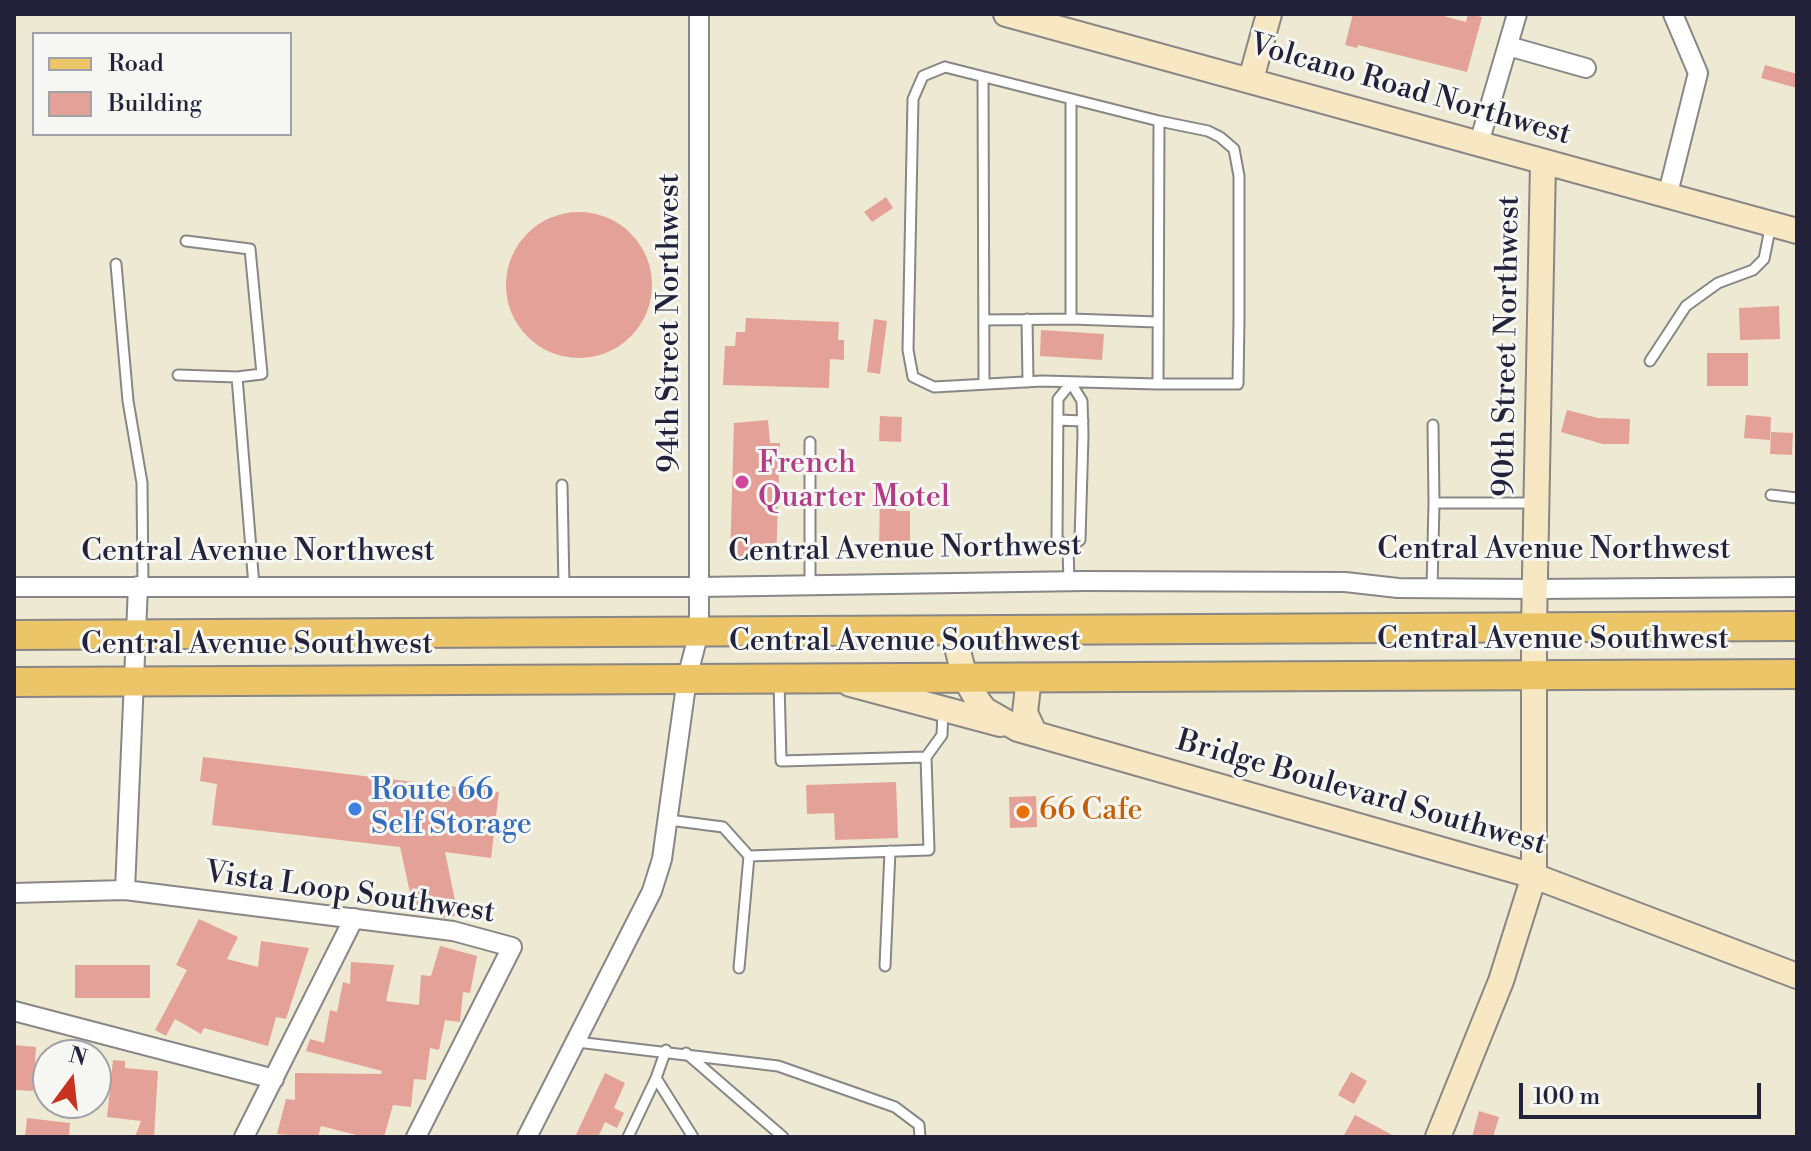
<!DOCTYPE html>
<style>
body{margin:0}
#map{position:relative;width:1811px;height:1151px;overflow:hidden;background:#eee9d2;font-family:"Libre Bodoni",serif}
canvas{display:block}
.frame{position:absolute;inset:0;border:16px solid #22223b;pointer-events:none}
.legend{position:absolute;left:32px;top:32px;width:260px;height:104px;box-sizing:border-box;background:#f6f6f2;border:2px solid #a1a1a9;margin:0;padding:10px 14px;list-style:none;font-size:24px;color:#22223b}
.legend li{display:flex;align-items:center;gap:16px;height:40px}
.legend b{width:40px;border:2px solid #a1a1a9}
.north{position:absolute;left:32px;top:1039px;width:80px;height:80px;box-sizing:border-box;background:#f6f6f2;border:2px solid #a1a1a9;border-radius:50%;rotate:15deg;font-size:22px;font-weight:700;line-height:32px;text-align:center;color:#22223b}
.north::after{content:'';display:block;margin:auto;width:28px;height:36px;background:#c8321e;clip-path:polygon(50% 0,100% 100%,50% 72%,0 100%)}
.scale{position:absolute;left:1519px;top:1083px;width:242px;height:36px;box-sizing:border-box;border:4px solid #22223b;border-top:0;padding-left:10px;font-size:24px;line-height:28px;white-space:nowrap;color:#22223b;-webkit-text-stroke:6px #f6f6f2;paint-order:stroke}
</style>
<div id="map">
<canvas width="1811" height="1151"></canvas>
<div class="frame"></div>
<ul class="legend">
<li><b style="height:10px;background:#ecc569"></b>Road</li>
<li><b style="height:22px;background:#e4a197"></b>Building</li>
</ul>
<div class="north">N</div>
<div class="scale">100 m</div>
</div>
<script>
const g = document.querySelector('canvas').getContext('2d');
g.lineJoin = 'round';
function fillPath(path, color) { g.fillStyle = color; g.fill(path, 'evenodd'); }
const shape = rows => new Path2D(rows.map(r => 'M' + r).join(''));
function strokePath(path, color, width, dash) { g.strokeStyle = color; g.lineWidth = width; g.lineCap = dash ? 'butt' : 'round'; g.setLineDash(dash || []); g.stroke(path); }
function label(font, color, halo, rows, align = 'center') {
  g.font = font + ' "Libre Bodoni",serif'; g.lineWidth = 6; g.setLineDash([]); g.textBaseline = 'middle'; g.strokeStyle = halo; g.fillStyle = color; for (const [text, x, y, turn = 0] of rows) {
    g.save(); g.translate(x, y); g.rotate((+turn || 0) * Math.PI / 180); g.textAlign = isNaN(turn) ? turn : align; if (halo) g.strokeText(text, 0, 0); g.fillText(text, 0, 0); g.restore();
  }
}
fillPath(shape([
 [1353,14,1436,14,1466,22,1468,14,1482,17,1467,72,1358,45,1357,48,1345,45],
 [1765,65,1797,74,1797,88,1761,78],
 [886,197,893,208,872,222,864,212],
 '506 285a73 73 0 1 1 146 0a73 73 0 1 1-146 0Z',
 [1779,306,1780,339,1740,340,1739,308],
 [746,318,839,322,838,340,844,340,844,360,830,359,829,388,723,385,725,346,735,346,736,332,745,332],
 [874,319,887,321,880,374,867,372],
 [1041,330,1104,334,1102,360,1040,356],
 [1707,353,1748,353,1748,386,1707,386],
 [1567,410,1598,418,1630,419,1629,444,1603,444,1561,432],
 [1746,415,1771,417,1770,440,1744,438],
 [880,416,902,417,901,442,879,441],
 [768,420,770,443,780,443,776,562,730,560,734,423],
 [1771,432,1793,433,1792,455,1770,454],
 [880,491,896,492,896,511,910,511,910,556,879,556],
 [203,757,499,792,491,858,445,852,458,915,443,918,440,906,414,911,400,847,212,825,217,784,200,781],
 [896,782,898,838,835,840,834,813,807,814,806,785],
 [1036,796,1037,827,1010,828,1009,797],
 [199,919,238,937,227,959,258,967,261,941,309,948,286,1019,276,1017,268,1046,204,1028,201,1034,175,1019,166,1036,155,1030,187,970,176,965],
 [440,946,477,956,470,993,463,992,460,1022,445,1020,439,1050,430,1048,426,1080,414,1079,411,1107,393,1105,384,1137,364,1137,321,1126,318,1137,277,1134,286,1099,295,1100,295,1073,381,1074,382,1071,306,1051,310,1039,324,1043,330,1010,337,1012,343,982,350,984,351,962,394,965,386,1001,419,1005,421,975,431,976],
 [75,965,150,965,150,998,75,998],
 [14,1045,36,1047,33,1091,14,1090],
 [113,1060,125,1061,125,1068,158,1071,154,1137,135,1137,141,1121,107,1117],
 [1351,1072,1367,1081,1354,1104,1338,1095],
 [605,1073,625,1083,614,1108,624,1113,617,1128,605,1122,598,1137,575,1137],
 [1479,1111,1499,1117,1493,1137,1472,1137],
 [1355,1115,1396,1137,1343,1137],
 [27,1118,70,1123,69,1137,25,1137]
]), '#e4a197');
const lane = shape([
 [945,67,1159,121,1158,384,1042,381,934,387,913,377,908,350,913,99,923,76,945,67],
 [983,77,984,384],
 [186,241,250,249,262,374,237,377,254,586],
 [116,264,128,401,142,483,143,586],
 [1027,319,1028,382],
 [1071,319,1157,322],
 [984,320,1071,319,1071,99],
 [1650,361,1686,306,1718,283,1753,270,1764,259,1771,224],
 [178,375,237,377],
 [1071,383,1082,401,1083,435,1080,540,1068,548,1057,539,1058,399,1071,383],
 [1158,384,1238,384,1239,319,1239,176,1234,149,1220,137,1208,131,1159,121],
 [1058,420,1083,421],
 [1433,425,1434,503],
 [810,442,810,585],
 [562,485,564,587],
 [1771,495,1797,498],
 [1068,548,1069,581],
 [1432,588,1434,503,1534,503],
 [926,757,942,735,943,710],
 [669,820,723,827,749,856,929,850,926,757,781,761,779,682],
 [885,966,890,851],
 [739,968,749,856],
 [577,1042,778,1066,895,1107,919,1125,920,1137],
 [666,1050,656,1078,693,1137],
 [686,1053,783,1137],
 [628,1137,656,1078]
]);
const street = shape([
 [1508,46,1586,68],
 [1479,143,1517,14],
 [1667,197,1698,73,1673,14],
 [14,587,699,587,1084,581,1345,582,1398,588,1536,589,1797,587],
 [125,890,138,586],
 [14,893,125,890,453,931,512,947,416,1137],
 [14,1011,274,1079],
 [244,1137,354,918],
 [527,1137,652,891,662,859,687,678,699,632,699,14]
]);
const secondary = shape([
 [1006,14,1797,231],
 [1251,79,1269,14],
 [953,632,965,678,978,701,985,710,1018,729,1534,876,1797,976],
 [1029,677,1025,713,1035,734],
 [850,684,1000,724],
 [1438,1137,1501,981,1534,876,1534,627,1543,162]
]);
const primary = shape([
 [14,635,1797,626],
 [14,682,1797,674]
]);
strokePath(lane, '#888686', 13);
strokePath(street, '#888686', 22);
strokePath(secondary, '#888686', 28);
strokePath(primary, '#888686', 32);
strokePath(lane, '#fff', 9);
strokePath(street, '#fff', 18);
strokePath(secondary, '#f7e8c3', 24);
strokePath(primary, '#ecc569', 28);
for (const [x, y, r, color] of [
 [742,482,8,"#d1479c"],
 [355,809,8,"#3f7fe0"],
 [1023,812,8,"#e8710a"]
]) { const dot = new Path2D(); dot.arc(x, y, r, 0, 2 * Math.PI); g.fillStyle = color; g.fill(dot); strokePath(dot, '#f6f6f2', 3); }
label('30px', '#22223b', '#f6f6f2', [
 ["Volcano Road Northwest",1410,91,16],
 ["94th Street Northwest",671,323,-90],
 ["90th Street Northwest",1508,346,-89],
 ["Central Avenue Northwest",905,550,-1],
 ["Central Avenue Northwest",1554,551],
 ["Central Avenue Northwest",258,553],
 ["Central Avenue Southwest",1553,641],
 ["Central Avenue Southwest",905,643],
 ["Central Avenue Southwest",257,646],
 ["Bridge Boulevard Southwest",1361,794,16],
 ["Vista Loop Southwest",350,894,8]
]);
label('30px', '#b23c85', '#f6f6f2', [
 ["French",758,465],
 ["Quarter Motel",758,499]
], 'left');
label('30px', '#366cbe', '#f6f6f2', [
 ["Route 66",371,792],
 ["Self Storage",371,826]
], 'left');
label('30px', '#c56008', '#f6f6f2', [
 ["66 Cafe",1039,812]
], 'left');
</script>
